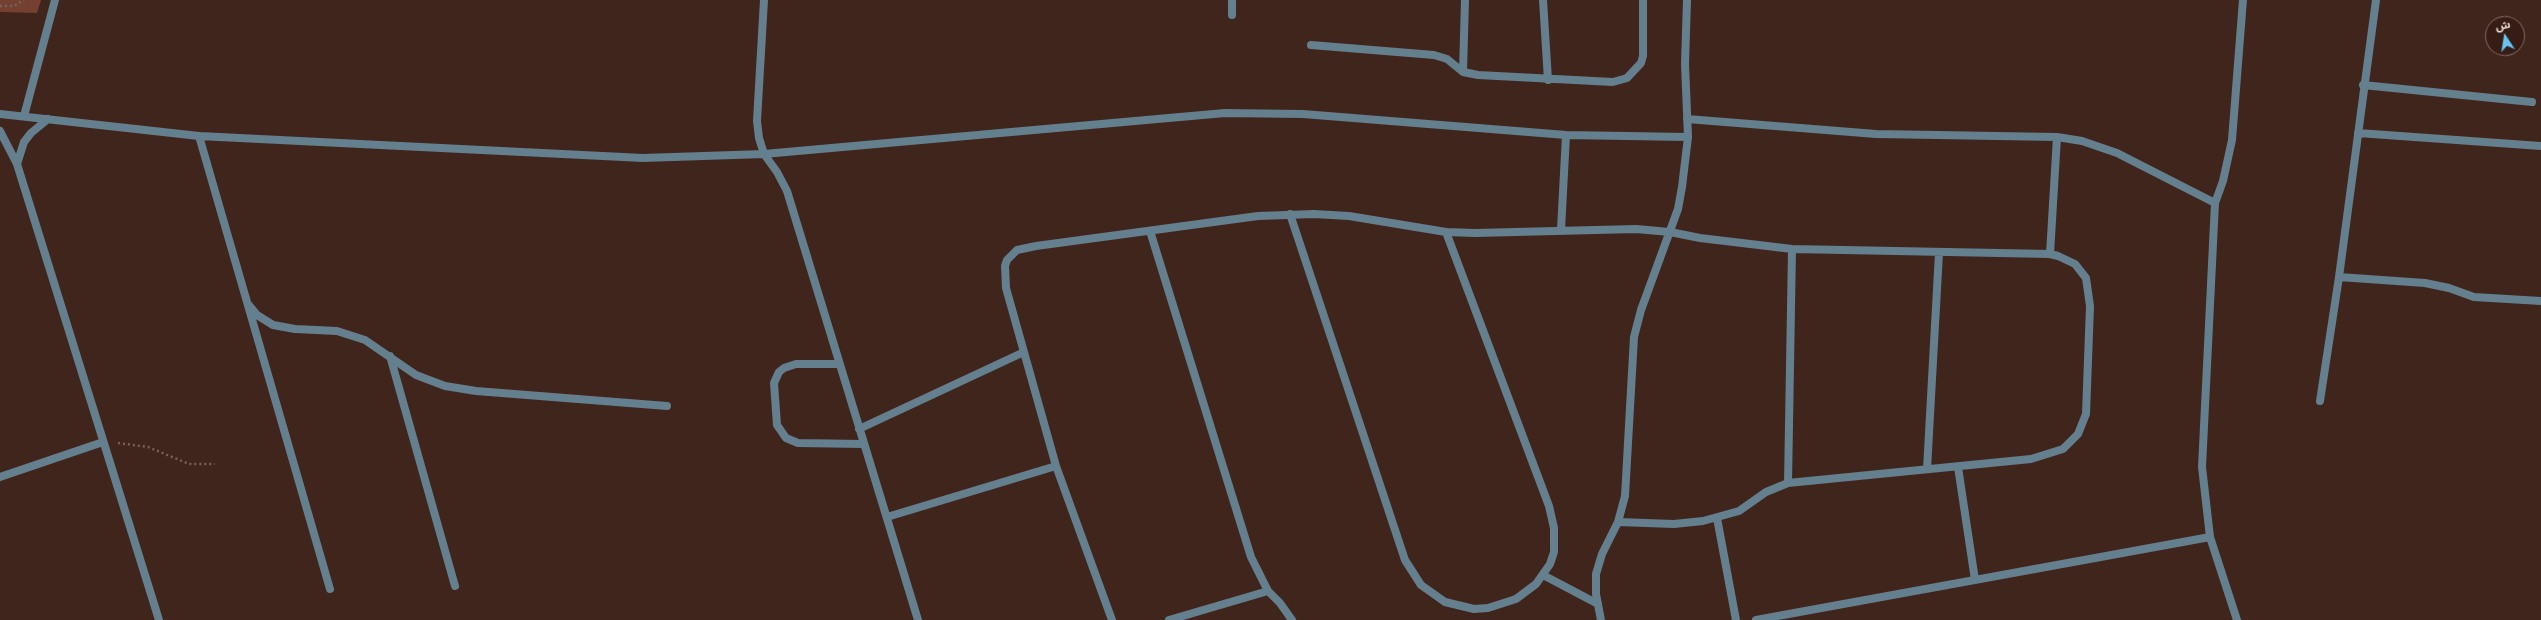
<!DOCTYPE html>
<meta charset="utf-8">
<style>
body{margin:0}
#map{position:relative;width:2541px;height:620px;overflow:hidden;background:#40251d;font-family:"Exo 2","Noto Sans Arabic",sans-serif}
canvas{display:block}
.north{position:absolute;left:2485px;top:16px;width:40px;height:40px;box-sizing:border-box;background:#351c14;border:1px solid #806a62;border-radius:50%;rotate:348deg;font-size:11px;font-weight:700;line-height:16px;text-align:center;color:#f0ded8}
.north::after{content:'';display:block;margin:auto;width:14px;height:18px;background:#66c4ef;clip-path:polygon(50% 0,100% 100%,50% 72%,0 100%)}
</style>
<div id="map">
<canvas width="2541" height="620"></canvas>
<div class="north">ش</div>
</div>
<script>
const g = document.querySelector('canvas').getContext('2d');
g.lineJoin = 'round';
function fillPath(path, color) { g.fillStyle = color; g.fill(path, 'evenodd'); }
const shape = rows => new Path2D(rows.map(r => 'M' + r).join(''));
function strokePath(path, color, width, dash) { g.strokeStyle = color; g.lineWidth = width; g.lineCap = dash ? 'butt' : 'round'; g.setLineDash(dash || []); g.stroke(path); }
fillPath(shape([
 [0,0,41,0,37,13,0,12]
]), '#744030');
strokePath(shape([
 [0,6,14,6,24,0],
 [118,443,148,447,189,464,215,464]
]), '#796159', 2.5, [2, 3]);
strokePath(shape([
 [1232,0,1232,15],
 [1543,0,1548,80],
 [1311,45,1434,55,1447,59,1463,72,1478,75,1613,82,1627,78,1641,63,1643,56,1643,0],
 [1463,72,1465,0],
 [2363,85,2532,102],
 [2358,133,2541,146],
 [2339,277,2425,283,2449,288,2474,297,2541,301],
 [390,356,455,586],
 [839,364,796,364,784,368,779,372,774,383,777,425,786,438,798,443,863,444],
 [2320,401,2339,277,2376,0]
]), '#647f8d', 8);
strokePath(shape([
 [764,0,757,121,759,138,764,154,777,172,787,191,918,620],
 [0,114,199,136,643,158,764,154,1225,113,1303,114,1566,135,1688,137],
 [24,116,55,0],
 [1687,119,1876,134,2057,137,2082,141,2117,153,2215,203],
 [0,131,17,164,159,620],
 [199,136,330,589],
 [17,164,24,142,31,133,48,119],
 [1290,214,1405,560,1421,585,1445,602,1474,609,1488,608,1516,599,1536,584,1550,564,1554,552,1554,528,1549,506,1446,232],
 [1561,230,1566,135],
 [1150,231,1251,557,1268,591,1280,603,1292,620],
 [2050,254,2057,137],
 [248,304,257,315,273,325,295,329,337,331,365,340,416,375,445,386,476,391,667,406],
 [859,429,1024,352],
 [1958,467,1975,580],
 [1927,469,1939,253],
 [0,477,103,442],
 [1788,483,1792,249],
 [887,517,1056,466],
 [1717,518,1736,620],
 [1543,575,1598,604],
 [1112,620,1056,466,1006,288,1005,266,1007,260,1017,250,1036,246,1258,216,1314,214,1349,216,1446,232,1475,233,1636,229,1670,232,1700,238,1792,249,2050,254,2058,256,2075,264,2086,278,2090,306,2086,414,2078,434,2063,449,2031,459,1788,483,1766,492,1739,511,1703,521,1674,524,1618,522],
 [1169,620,1268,591],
 [1601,620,1596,594,1596,574,1602,554,1618,522,1625,496,1634,337,1641,310,1678,209,1682,187,1688,137,1685,64,1687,0],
 [1756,620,2210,537],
 [2237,620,2210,537,2202,467,2215,203,2223,181,2232,140,2243,0]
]), '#647f8d', 8);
</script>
